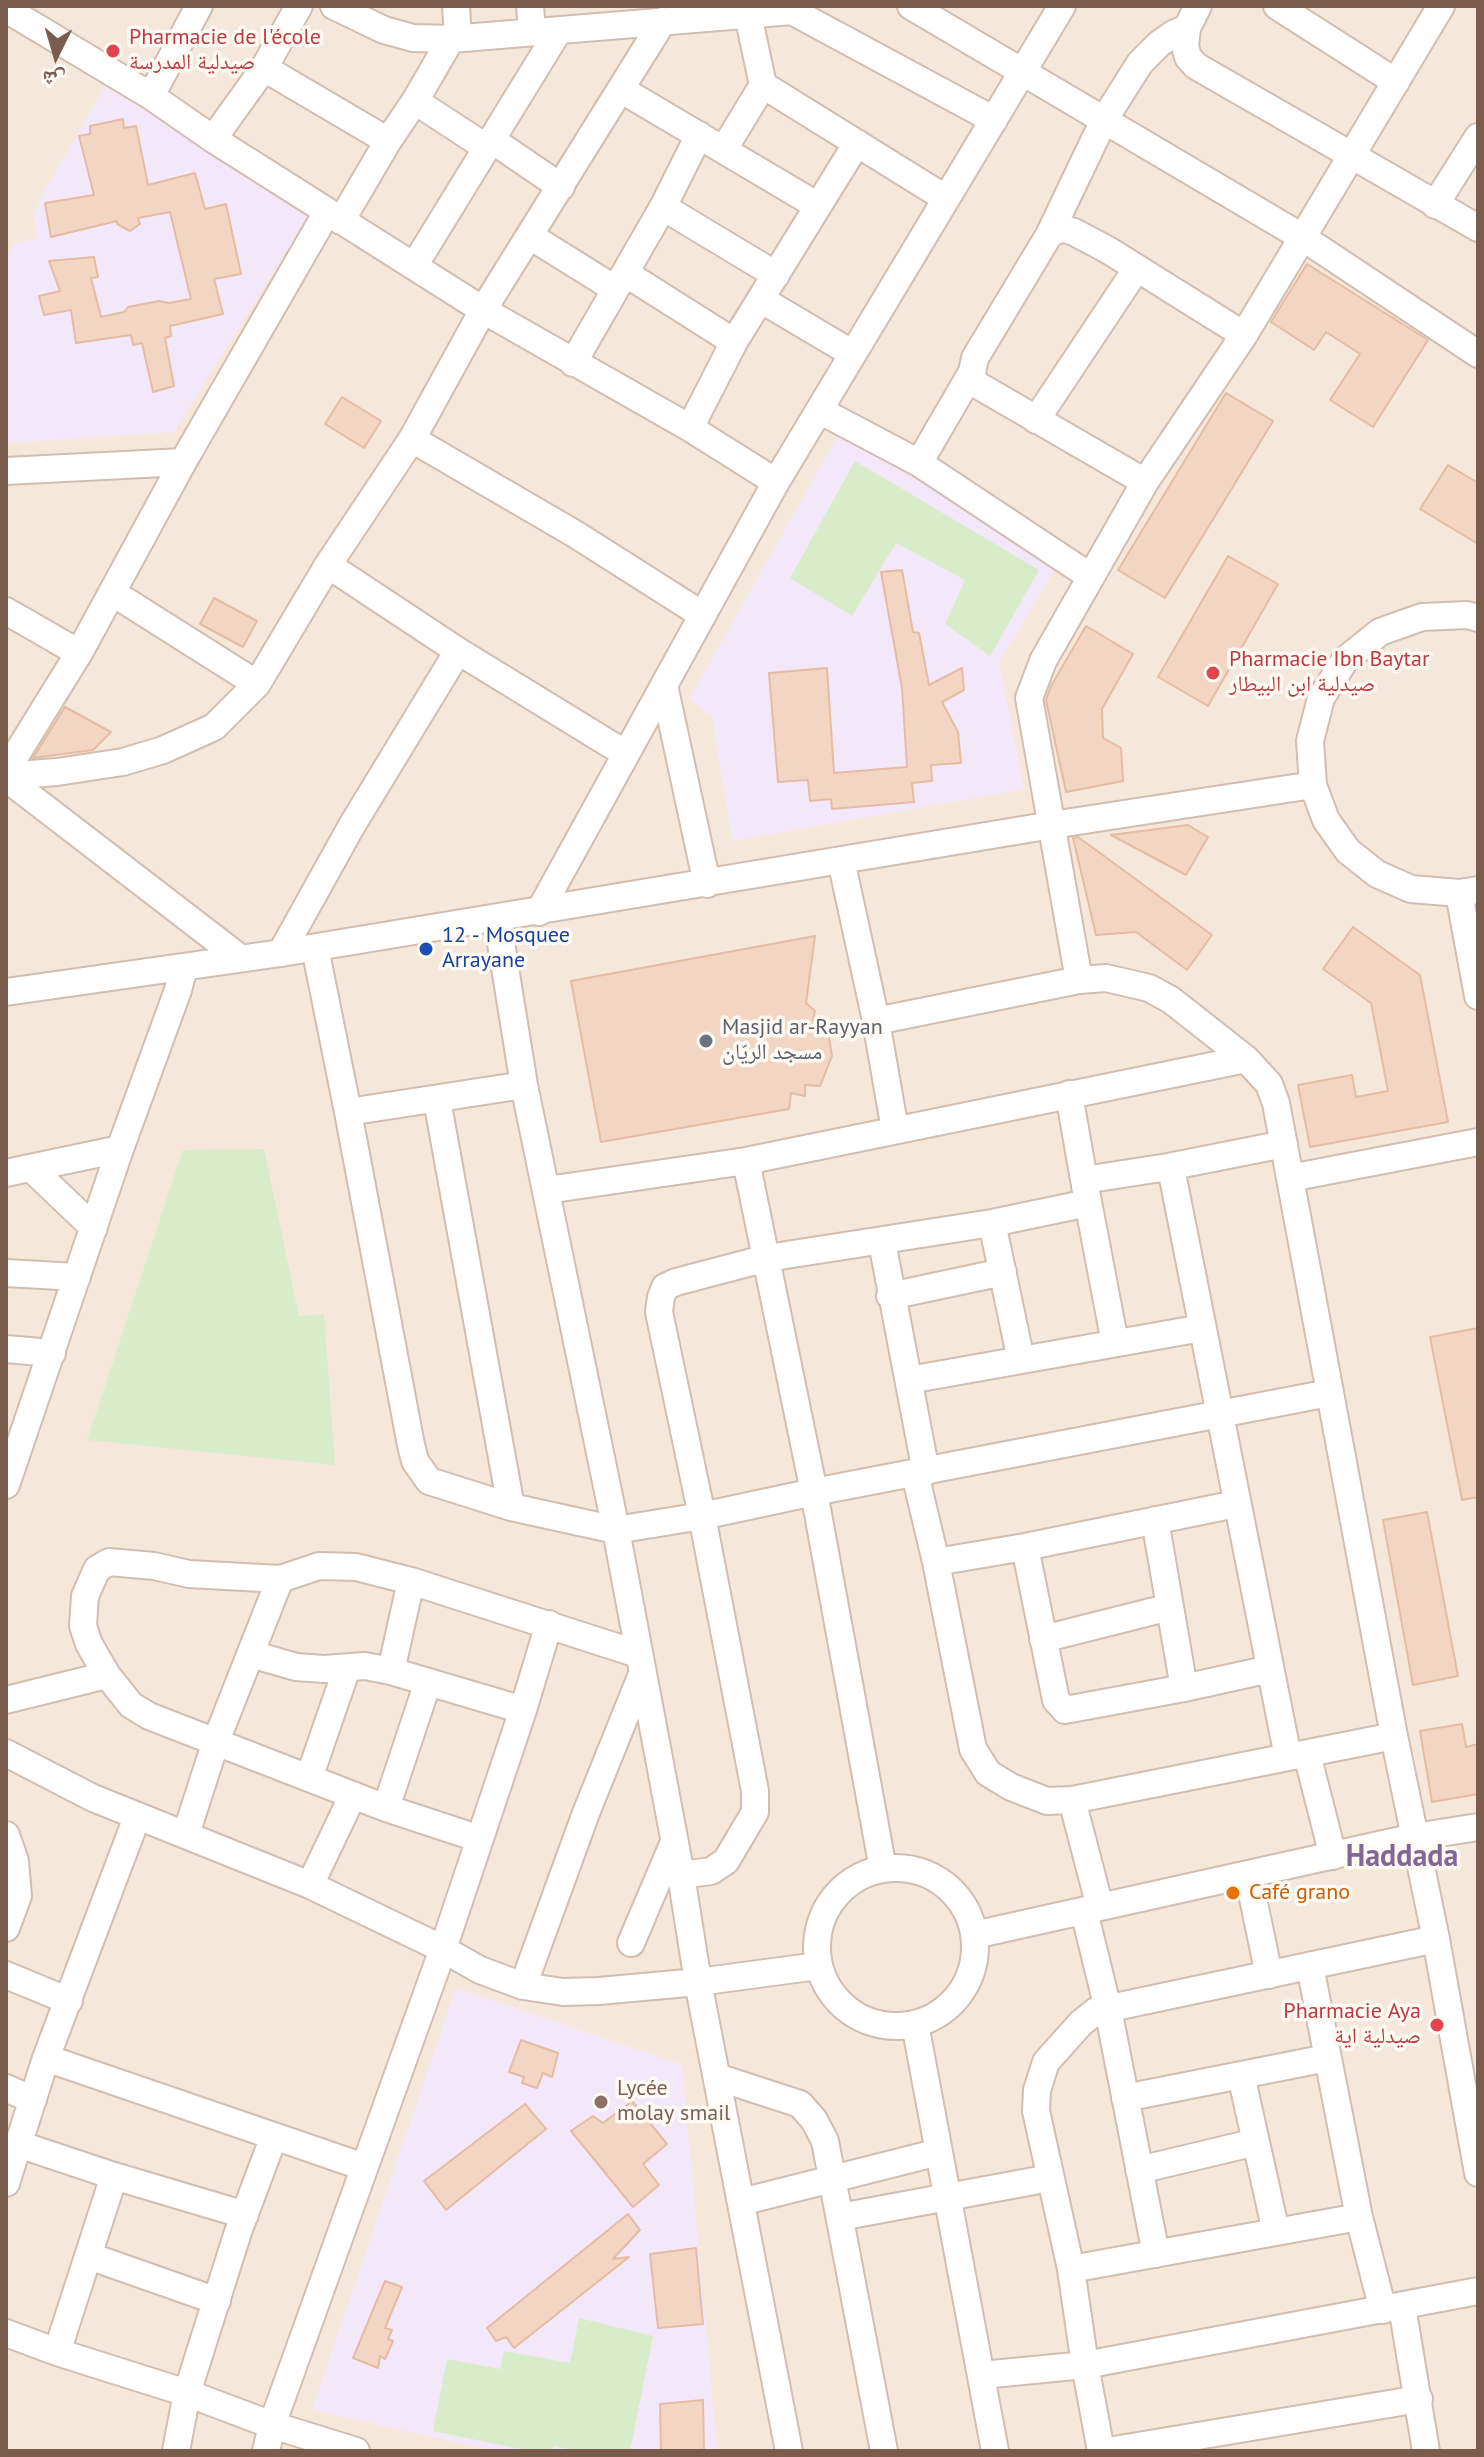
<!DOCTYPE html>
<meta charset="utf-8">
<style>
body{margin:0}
#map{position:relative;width:1484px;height:2457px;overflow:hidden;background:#fdf6ec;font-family:"PT Sans","Noto Naskh Arabic",sans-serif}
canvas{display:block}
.frame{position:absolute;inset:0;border:8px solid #7a5c4d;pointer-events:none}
.north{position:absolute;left:16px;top:16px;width:80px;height:80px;-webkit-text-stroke:6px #fffaf3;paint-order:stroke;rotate:185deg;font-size:22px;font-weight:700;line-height:32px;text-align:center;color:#7a5c4d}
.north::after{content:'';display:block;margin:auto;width:28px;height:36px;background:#7a5c4d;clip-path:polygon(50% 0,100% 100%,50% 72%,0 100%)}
</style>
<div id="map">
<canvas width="1484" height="2457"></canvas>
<div class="frame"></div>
<div class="north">ش</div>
</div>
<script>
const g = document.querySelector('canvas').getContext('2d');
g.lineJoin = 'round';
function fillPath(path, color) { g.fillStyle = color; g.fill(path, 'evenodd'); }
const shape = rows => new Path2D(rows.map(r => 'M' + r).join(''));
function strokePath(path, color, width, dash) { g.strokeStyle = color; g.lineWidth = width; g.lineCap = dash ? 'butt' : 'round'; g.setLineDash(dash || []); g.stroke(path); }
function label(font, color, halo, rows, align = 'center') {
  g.font = font + ' "PT Sans","Noto Naskh Arabic",sans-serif'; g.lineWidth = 7; g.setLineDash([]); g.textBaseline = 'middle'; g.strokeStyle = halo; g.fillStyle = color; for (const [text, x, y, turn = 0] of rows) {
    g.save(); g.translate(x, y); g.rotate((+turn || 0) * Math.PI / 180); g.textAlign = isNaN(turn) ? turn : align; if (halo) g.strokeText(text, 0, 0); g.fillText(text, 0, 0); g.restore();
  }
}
fillPath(shape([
 [6,6,1478,6,1478,2451,6,2451]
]), '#f5e8da');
fillPath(shape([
 [105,86,311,212,174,432,6,443,6,257,15,243,37,238,34,213,44,192],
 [840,432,1057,567,999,662,1024,789,732,841,712,716,689,699],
 [456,1988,682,2065,717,2451,496,2451,312,2410]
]), '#f3e8fa');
fillPath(shape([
 [855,461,1039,570,990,656,945,624,965,580,896,543,852,616,790,578],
 [264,1149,299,1316,324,1314,335,1465,87,1440,183,1150],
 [579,2318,653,2336,630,2451,577,2451,554,2446,552,2451,530,2451,433,2431,447,2359,500,2369,504,2351,570,2363]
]), '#d8ecc9');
const building = shape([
 [123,119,124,128,136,126,148,185,195,173,205,209,226,204,241,274,214,279,223,314,170,326,171,336,165,338,174,386,153,392,142,343,133,345,131,335,76,343,71,310,44,315,39,296,60,291,49,261,94,257,98,277,91,278,101,317,124,312,128,307,159,301,169,303,191,299,170,212,138,218,140,224,130,231,117,224,117,221,51,237,45,203,94,195,79,136,90,134,90,126,123,119],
 [1307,264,1428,340,1373,427,1330,400,1360,354,1326,332,1314,350,1271,322,1307,264],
 [1226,393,1273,421,1165,598,1118,570,1226,393],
 [342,397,381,421,364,448,325,424,342,397],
 [1448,465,1478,483,1478,544,1420,509,1448,465],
 [1228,556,1278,584,1208,706,1158,677,1228,556],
 [902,570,913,632,919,633,929,685,962,668,964,690,942,702,958,732,961,763,931,765,932,781,912,783,914,802,832,809,831,799,810,801,808,780,778,782,769,673,827,668,834,773,907,767,902,688,881,572,902,570],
 [214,598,257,621,243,647,200,624,214,598],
 [1086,626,1133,654,1102,709,1103,738,1121,748,1123,781,1066,792,1046,700,1051,686,1086,626],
 [65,707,111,732,93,750,33,758,65,707],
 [1188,825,1208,837,1186,875,1111,835,1188,825],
 [1078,837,1212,935,1187,970,1136,932,1096,935,1073,838,1078,837],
 [1353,927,1420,975,1448,1122,1310,1147,1298,1085,1352,1075,1356,1097,1388,1091,1371,1003,1323,969,1353,927],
 [815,936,806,1003,815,1011,813,1020,827,1025,832,1056,820,1086,805,1085,805,1096,791,1093,789,1109,601,1142,571,981,815,936],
 [1478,1328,1478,1497,1462,1500,1430,1337,1478,1328],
 [1427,1512,1458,1676,1413,1685,1383,1520,1427,1512],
 [1462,1724,1466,1747,1478,1744,1478,1794,1432,1802,1420,1731,1462,1724],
 [521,2040,558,2053,552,2077,543,2073,537,2088,522,2083,524,2077,509,2072,521,2040],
 [632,2101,667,2144,643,2164,659,2185,633,2207,571,2131,593,2116,603,2123,632,2101],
 [525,2104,546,2129,446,2210,424,2181,525,2104],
 [628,2214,640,2230,613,2259,629,2257,514,2348,506,2337,496,2341,487,2328,628,2214],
 [696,2248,703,2324,658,2328,650,2254,696,2248],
 [385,2281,402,2287,385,2328,392,2330,388,2339,393,2341,385,2359,380,2356,378,2368,353,2358,385,2281],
 [703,2400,704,2451,661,2451,660,2404,703,2400]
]);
fillPath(building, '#f3d5c3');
strokePath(building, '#e6bba3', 2);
const minor = shape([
 [334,6,384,30,413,38,451,39,792,11,994,120],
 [456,6,458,38],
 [530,6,532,32],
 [911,6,1302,237,1478,354],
 [1198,6,1187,28,1185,46,1188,57,1196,66,1478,228],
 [1277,6,1396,82],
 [6,9,151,96,213,139,483,310,690,428,776,482],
 [264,68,388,141],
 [763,85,945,198],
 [622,90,818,206],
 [151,96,199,6],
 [415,101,487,148],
 [213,139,264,68,299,6],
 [492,140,561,187],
 [724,149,763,85,748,15],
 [1435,205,1478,137],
 [663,207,776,275],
 [341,221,388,141,415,101,451,39],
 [1049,235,1104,120,1140,63,1159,44,1173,34,1187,28],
 [530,236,615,289],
 [414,266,559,30],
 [625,273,734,342],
 [762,300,853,354],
 [573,363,663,207,699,135],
 [819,410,919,463,1091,577],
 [1036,420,1137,268],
 [690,428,734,342,857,143],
 [412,439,575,534,701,614],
 [919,463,972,372],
 [6,471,183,462],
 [1145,482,974,383,972,372,975,358,1049,235,1061,228,1074,232,1108,250,1244,335],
 [328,565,458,651,626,754],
 [113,593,257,684],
 [6,611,79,653],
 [1478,618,1467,615,1422,617,1380,632,1345,660,1321,698,1310,741,1313,785,1326,820,1348,851,1377,874,1411,889,1459,893,1478,890],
 [664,685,707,884],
 [6,771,79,653,183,462,327,212],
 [6,776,57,772,123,762,163,750,214,727,257,684,328,565,412,439,483,310,663,21],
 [6,778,240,958],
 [841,860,876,1021,895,1130],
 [1459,893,1478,996],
 [539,912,776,482,1062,6],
 [497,918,524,1085,616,1530,681,1875,698,1982,789,2451],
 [315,948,348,1112,411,1445,415,1461,429,1481,511,1507,616,1530,702,1516,814,1492,1329,1393],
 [281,953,351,827,458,651],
 [1079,980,1029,698,1043,661,1145,482,1244,335,1441,6],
 [6,992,281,953,1052,825,1313,785],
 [876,1021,1079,980,1106,978,1149,988,1171,1000,1246,1059,1269,1084,1276,1103,1394,1736,1436,1939,1478,2173],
 [1069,1094,1084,1180,1168,1167,1173,1178,1288,1757],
 [437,1100,511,1507],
 [348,1112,524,1085],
 [746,1161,814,1492,883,1869],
 [1168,1167,1284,1144],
 [32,1169,94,1228],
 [6,1173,120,1149],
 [1290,1178,1478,1142],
 [1085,1186,1115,1343],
 [547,1190,746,1161,1246,1059],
 [992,1223,1021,1360],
 [882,1242,926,1472],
 [6,1273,77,1277],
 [890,1296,1003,1272],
 [6,1349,52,1353],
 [909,1380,1202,1328],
 [915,1474,936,1562,973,1749,988,1773,1011,1787,1047,1801,1072,1800,1394,1736],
 [6,1485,120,1149,178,990,184,967],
 [1155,1520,1184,1688],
 [1025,1547,1056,1700,1065,1710,1184,1688,1270,1669],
 [936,1562,1025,1547,1236,1504],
 [1043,1639,1170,1607],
 [251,1654,296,1667,324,1669,365,1666,391,1671,523,1710],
 [391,1671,411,1581],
 [6,1700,107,1675],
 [6,1753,93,1798,310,1885,443,1949,480,1970,523,1986,563,1992,599,1991,698,1982,818,1966],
 [1307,1754,1333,1856],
 [309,1778,347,1668],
 [1072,1800,1100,1907],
 [386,1808,428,1682],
 [186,1834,216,1741,280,1579],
 [6,1835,15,1861,18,1896,6,1928],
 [480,1839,386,1808,149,1716,131,1705,107,1675,89,1644,83,1626,85,1596,97,1569,109,1562,154,1566,189,1574,280,1579,319,1566,356,1567,411,1581,638,1654],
 '817 1947a79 79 0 1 1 158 0a79 79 0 1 1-158 0Z',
 [1248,1874,1269,1975],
 [681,1875,711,1871,726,1861,755,1812,755,1791,702,1516,659,1312,661,1297,665,1287,676,1282,767,1258,992,1223,1088,1203],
 [310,1885,353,1795],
 [1084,1911,1108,2009,1156,2254],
 [974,1935,1415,1837,1478,1827],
 [631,1943,674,1842],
 [1310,1966,1359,2217,1383,2310],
 [6,1975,69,2001],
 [523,1986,586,1813,642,1674],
 [915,2024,995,2451],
 [46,2058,364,2167],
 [1241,2075,1276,2232],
 [717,2077,800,2104,814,2120,825,2141,884,2451],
 [6,2088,33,2100],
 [1125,2098,1327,2058],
 [18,2144,114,2176,245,2215],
 [1139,2170,1256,2142],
 [6,2183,46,2058,137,1817],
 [741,2202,939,2152],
 [840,2217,1050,2178],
 [89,2256,217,2301],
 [1071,2269,1359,2217],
 [1402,2306,1426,2451],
 [6,2333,57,2352,187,2393,272,2425,356,2451],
 [57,2352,114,2176],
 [982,2375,1085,2365,1478,2291],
 [176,2451,187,2393,238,2232,274,2136],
 [266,2451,272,2425,443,1949,523,1710,549,1624],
 [1101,2451,1085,2365,1071,2269,1036,2111,1037,2090,1046,2062,1081,2023,1096,2011,1436,1939],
 [1108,2451,1419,2399]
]);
strokePath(minor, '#d1beb0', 30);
strokePath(minor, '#fff', 26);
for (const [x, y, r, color] of [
 [113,51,8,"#e0444e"],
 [1213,673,8,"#e0444e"],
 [426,949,8,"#1a4fb4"],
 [706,1041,8,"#6b7280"],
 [1233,1893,8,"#e8710a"],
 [1437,2025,8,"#e0444e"],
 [601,2102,8,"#8d6e63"]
]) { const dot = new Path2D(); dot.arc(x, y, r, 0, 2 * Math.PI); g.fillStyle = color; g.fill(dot); strokePath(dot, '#fffaf3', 3); }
label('22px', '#be3a42', '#fffaf3', [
 ["Pharmacie de l'école",129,38],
 ["صيدلية المدرسة",129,63],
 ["Pharmacie Ibn Baytar",1229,660],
 ["صيدلية ابن البيطار",1229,685],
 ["Pharmacie Aya",1421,2012,"right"],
 ["صيدلية اية",1421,2037,"right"]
], 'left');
label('22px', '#164399', '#fffaf3', [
 ["12 - Mosquee",442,936],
 ["Arrayane",442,961]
], 'left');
label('22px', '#5b616d', '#fffaf3', [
 ["Masjid ar-Rayyan",722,1028],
 ["مسجد الريّان",722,1053]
], 'left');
label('22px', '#c56008', '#fffaf3', [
 ["Café grano",1249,1893]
], 'left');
label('22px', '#785e54', '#fffaf3', [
 ["Lycée",617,2089],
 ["molay smail",617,2114]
], 'left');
label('bold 30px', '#846695', '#fffaf3', [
 ["Haddada",1402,1857]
]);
</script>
